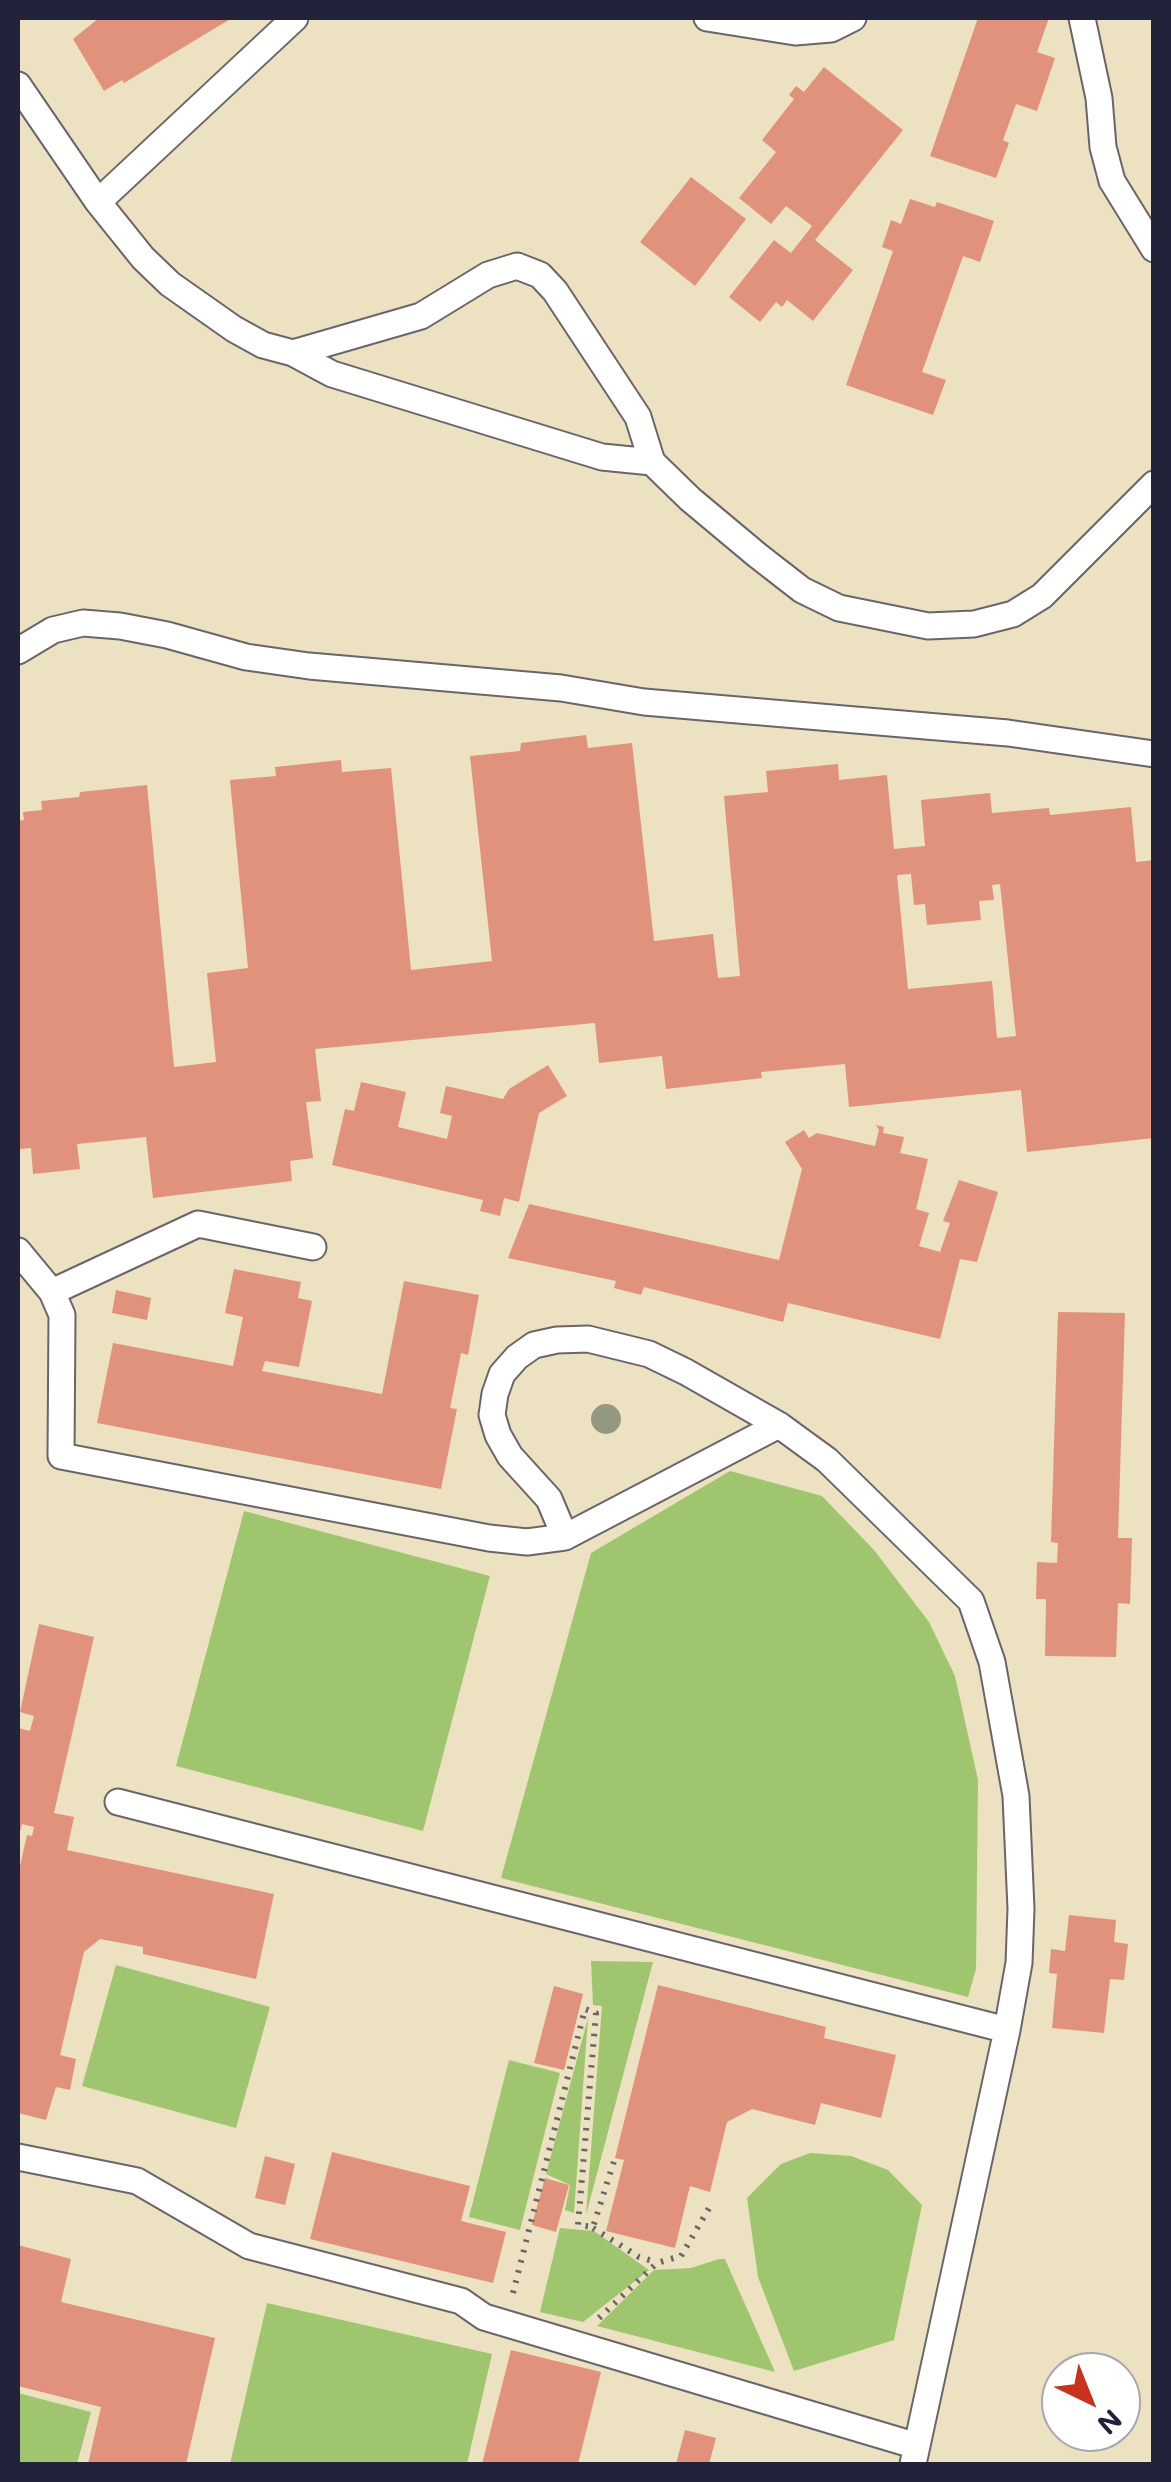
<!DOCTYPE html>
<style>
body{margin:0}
#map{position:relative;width:1171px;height:2482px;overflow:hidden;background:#ece2c1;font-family:Mali,sans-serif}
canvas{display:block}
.frame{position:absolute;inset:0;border:20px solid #22223b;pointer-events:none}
.north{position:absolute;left:1041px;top:2352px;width:100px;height:100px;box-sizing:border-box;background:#fff;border:2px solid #a7a7b1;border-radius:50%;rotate:137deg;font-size:28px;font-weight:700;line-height:40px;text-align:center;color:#22223b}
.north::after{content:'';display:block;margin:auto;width:35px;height:45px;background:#c8321e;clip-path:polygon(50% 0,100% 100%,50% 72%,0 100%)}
</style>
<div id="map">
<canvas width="1171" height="2482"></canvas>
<div class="frame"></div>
<div class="north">N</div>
</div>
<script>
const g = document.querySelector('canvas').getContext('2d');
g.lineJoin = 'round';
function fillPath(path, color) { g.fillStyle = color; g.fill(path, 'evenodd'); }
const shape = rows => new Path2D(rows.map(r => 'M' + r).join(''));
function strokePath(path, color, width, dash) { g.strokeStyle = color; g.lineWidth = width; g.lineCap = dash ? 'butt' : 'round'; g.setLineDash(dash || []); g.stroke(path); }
fillPath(shape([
 [730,1471,822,1496,874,1550,929,1622,955,1676,978,1780,976,1969,968,1997,501,1878,591,1553],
 [244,1511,490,1576,423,1831,176,1766],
 [591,1961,653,1962,586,2215,602,2006,593,2005],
 [116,1965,270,2007,236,2128,82,2086],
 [588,2018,574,2213,565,2210,570,2185,546,2174],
 [509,2060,560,2073,520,2230,469,2217],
 [810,2153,851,2156,888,2170,922,2205,894,2340,794,2371,758,2277,747,2198,781,2164],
 [560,2228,594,2231,649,2270,583,2322,540,2312],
 [719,2259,725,2259,775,2372,597,2326,654,2270,691,2268],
 [267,2303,492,2354,467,2464,230,2464],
 [18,2393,91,2412,77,2464,18,2464]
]), '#a0c56f');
fillPath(shape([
 [99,18,232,18,124,83,122,80,104,91,73,39],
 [978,18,1049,18,1037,52,1055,58,1037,111,1016,104,1003,140,1009,143,996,178,930,156],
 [824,67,903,130,815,240,853,270,813,321,787,300,782,307,776,302,760,322,729,297,774,240,791,253,812,226,786,206,771,224,739,198,776,152,762,140,794,99,789,95,796,86,804,92],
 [691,177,746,219,695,286,640,242],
 [910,199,935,207,937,202,994,221,980,262,963,256,922,372,946,380,933,415,846,385,893,251,882,247,891,220,901,224],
 [586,735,588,748,632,743,654,941,713,934,718,978,740,976,724,796,768,792,766,771,838,764,839,780,887,775,894,849,925,846,921,800,990,793,992,813,1049,808,1050,815,1131,807,1136,862,1154,860,1154,1138,1027,1152,1021,1090,849,1107,845,1064,761,1072,762,1078,666,1089,662,1056,599,1063,595,1023,315,1049,321,1101,306,1102,313,1158,290,1161,292,1181,153,1198,146,1137,77,1144,80,1169,33,1174,31,1148,20,1149,18,1124,18,821,24,820,23,812,42,810,41,801,79,797,80,792,147,785,174,1067,216,1062,207,973,248,968,230,780,276,776,275,767,341,760,342,772,391,768,411,970,492,961,470,756,520,751,521,743],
 [911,874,914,905,925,904,927,925,981,920,979,901,994,900,992,885,1000,884,1016,1036,997,1038,992,981,908,989,897,875],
 [548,1065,567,1096,539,1113,519,1202,504,1198,500,1216,480,1211,483,1200,332,1165,345,1109,354,1111,361,1082,406,1092,398,1127,447,1139,452,1116,440,1113,446,1086,503,1099,509,1089],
 [876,1125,884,1127,883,1133,904,1137,900,1153,928,1159,916,1209,929,1213,919,1246,940,1252,950,1223,943,1221,959,1180,998,1192,977,1262,960,1259,940,1339,788,1303,783,1322,644,1287,641,1295,614,1288,616,1281,508,1258,529,1204,779,1260,802,1169,785,1142,804,1130,809,1138,817,1133,875,1146,879,1130],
 [234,1269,301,1282,298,1298,312,1301,299,1367,265,1361,262,1371,382,1394,404,1281,479,1295,468,1355,461,1353,450,1408,457,1409,441,1489,97,1423,113,1343,233,1366,243,1317,225,1313],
 [116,1290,151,1298,147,1320,112,1313],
 [1058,1312,1125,1313,1118,1538,1132,1538,1130,1604,1118,1603,1116,1657,1045,1656,1046,1599,1036,1599,1037,1562,1057,1563,1058,1543,1051,1542],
 [39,1624,94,1637,54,1813,74,1817,67,1850,274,1894,256,1979,143,1954,143,1947,100,1939,84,1952,60,2055,76,2059,70,2090,56,2087,46,2120,18,2113,18,1875,27,1835,32,1836,34,1827,22,1824,18,1839,18,1728,30,1731,34,1716,20,1712],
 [1069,1915,1116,1920,1114,1942,1128,1944,1124,1980,1110,1979,1104,2033,1052,2028,1057,1974,1049,1973,1051,1949,1065,1951],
 [658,1985,826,2027,824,2038,896,2055,881,2118,821,2103,815,2125,752,2109,727,2122,710,2192,690,2186,675,2248,606,2231,624,2160,615,2158],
 [554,1986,583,1994,564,2070,534,2063],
 [332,2152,470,2186,461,2221,506,2232,493,2283,310,2239],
 [265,2156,295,2164,285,2205,255,2198],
 [545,2178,569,2185,556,2232,532,2225],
 [18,2245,71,2259,61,2302,215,2338,186,2464,88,2464,101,2407,18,2386],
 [511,2350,601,2372,578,2464,482,2464],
 [685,2430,716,2438,709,2464,676,2464]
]), '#e1927d');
const lane = shape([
 [707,18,795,32,831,29,853,18],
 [1082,18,1099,98,1103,147,1112,181,1154,249],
 [18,85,98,202,295,18],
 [98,202,143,258,170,284,234,329,263,345,293,353,421,316,488,275,517,266,540,275,555,291,638,417,652,462,690,499,757,555,802,590,839,608,928,626,974,624,1013,614,1042,596,1154,484],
 [293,353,332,374,602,457,652,462],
 [18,651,53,630,83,623,120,626,167,635,246,657,309,666,561,688,644,702,1008,733,1154,754],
 [18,1251,52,1292,62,1315,61,1456,489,1538,527,1542,565,1537,779,1425],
 [52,1292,198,1224,313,1247],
 [565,1537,549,1499,510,1456,498,1435,492,1415,495,1394,502,1374,517,1357,534,1345,557,1340,588,1339,649,1354,686,1372,779,1425,827,1460,971,1601,992,1662,1016,1796,1021,1909,1019,1963,1007,2030,913,2464],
 [118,1802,1007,2030],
 [18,2157,137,2181,249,2246,461,2301,484,2317,917,2446]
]);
strokePath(lane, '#69656a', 29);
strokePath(shape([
 [593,2228,639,2257,656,2262],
 [513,2293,585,2009,596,2013,578,2225,593,2227,615,2158],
 [599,2318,657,2263,681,2256,712,2203]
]), '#69656a', 6, [2.5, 8]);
strokePath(lane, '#fff', 25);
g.fillStyle = '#959881';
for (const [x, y] of [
 [606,1419]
]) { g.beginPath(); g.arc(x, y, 15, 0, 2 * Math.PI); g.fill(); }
</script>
